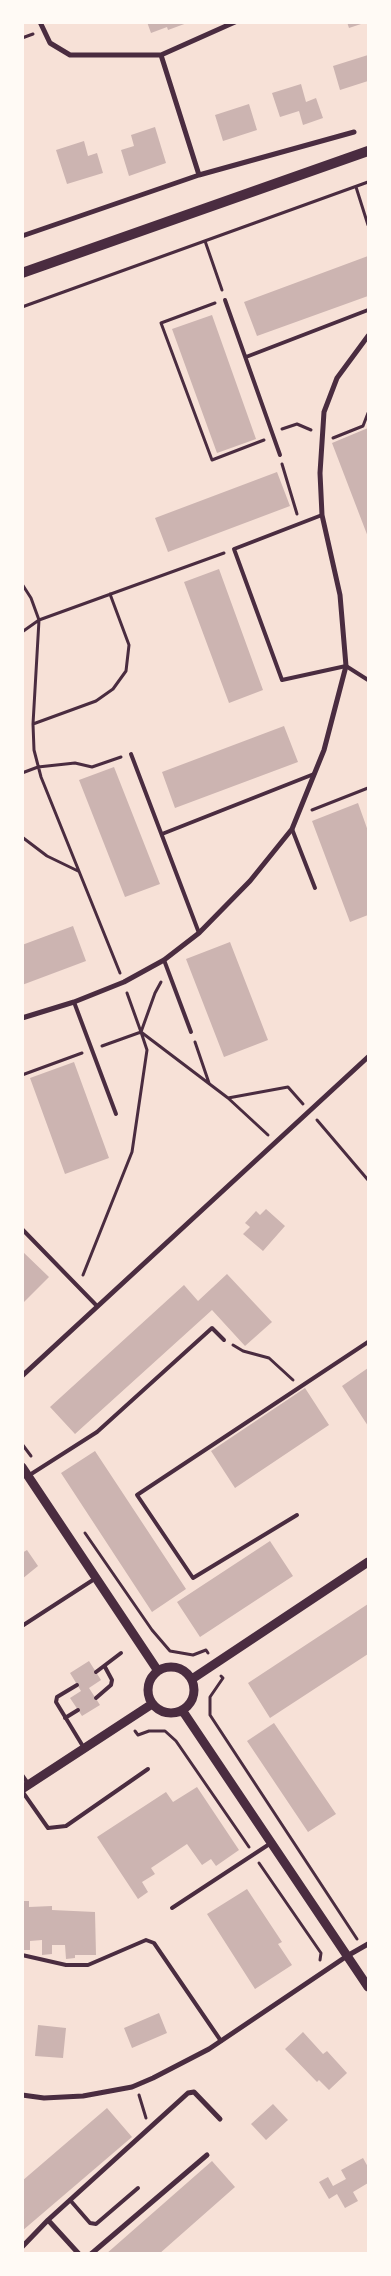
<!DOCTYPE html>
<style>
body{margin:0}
#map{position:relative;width:391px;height:2276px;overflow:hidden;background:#f7e1d7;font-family:"Fira Sans Condensed",sans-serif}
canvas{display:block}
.frame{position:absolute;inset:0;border:24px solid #fffaf5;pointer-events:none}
</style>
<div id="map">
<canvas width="391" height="2276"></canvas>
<div class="frame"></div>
</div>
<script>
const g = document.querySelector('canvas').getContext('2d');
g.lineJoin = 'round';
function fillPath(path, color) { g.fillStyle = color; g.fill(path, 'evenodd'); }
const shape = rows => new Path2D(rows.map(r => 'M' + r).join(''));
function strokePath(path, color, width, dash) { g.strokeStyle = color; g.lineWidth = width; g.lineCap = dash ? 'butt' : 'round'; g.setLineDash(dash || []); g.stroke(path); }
fillPath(shape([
 [147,22,187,22,187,23,168,30,167,27,151,33],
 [347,22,364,22,364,23,349,28],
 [368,55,368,81,340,90,333,66],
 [301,84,306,102,316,98,323,118,303,125,299,111,280,117,272,93],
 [249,104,257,130,223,141,215,115],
 [155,127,166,163,129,176,121,150,134,146,131,135],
 [84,141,88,156,97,153,103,173,67,184,56,150],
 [368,256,368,296,257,336,244,302],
 [212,315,256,439,217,453,172,329],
 [368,428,368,537,332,443],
 [277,472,290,506,168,552,155,518],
 [219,569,263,690,229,703,184,582],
 [284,726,298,762,175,808,162,772],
 [114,767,160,884,125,897,79,780],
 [358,803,368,831,368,915,350,922,312,821],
 [73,926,86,961,22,985,22,945],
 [230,942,268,1040,224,1057,186,959],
 [74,1062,109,1158,65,1174,30,1078],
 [266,1209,285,1226,263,1251,243,1234,250,1227,245,1223,256,1211,260,1215],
 [22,1251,49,1277,22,1304],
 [227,1274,272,1322,245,1346,212,1310,75,1434,50,1407,184,1285,198,1301],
 [368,1368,368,1426,342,1386],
 [305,1388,329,1425,235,1488,211,1451],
 [95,1451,186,1589,152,1612,61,1473],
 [270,1541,293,1576,200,1637,177,1602],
 [27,1550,38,1566,22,1579,22,1553],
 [368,1604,368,1654,270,1718,248,1683],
 [89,1661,101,1680,89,1688,100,1705,82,1716,70,1698,81,1691,70,1673],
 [274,1723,336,1814,308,1832,247,1741],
 [197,1787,239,1850,216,1866,211,1859,202,1865,187,1844,151,1868,155,1874,142,1882,148,1892,138,1899,97,1837,166,1792,173,1802],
 [247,1889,282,1942,278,1944,292,1965,255,1989,207,1914],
 [22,1901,29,1901,29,1907,52,1906,52,1910,95,1912,96,1955,75,1955,75,1958,66,1959,65,1945,52,1945,52,1954,42,1955,42,1940,30,1941,30,1950,22,1950],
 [159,2013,167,2033,132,2048,124,2028],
 [38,2025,66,2028,63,2058,35,2056],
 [303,2032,323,2054,327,2051,347,2073,329,2090,319,2080,317,2082,285,2049],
 [273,2104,288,2120,266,2140,251,2124],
 [107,2108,132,2137,22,2231,22,2181],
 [363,2158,368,2167,368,2183,353,2192,358,2201,345,2208,337,2194,329,2199,319,2182,328,2177,333,2186,346,2179,341,2170],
 [212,2161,235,2187,159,2254,106,2254]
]), '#ccb4b1');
strokePath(shape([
 [22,38,33,34],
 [356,187,368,225],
 [205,241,222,290],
 [215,303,161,323,212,460,264,440],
 [22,307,368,182],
 [282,429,297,424,311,430],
 [333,438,363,426,368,413],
 [282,464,297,514],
 [22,584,31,598,39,620,33,724,34,750,41,777,120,973],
 [22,632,39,620,224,553],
 [33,724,96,701,113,689,126,671,129,645,110,594],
 [22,773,38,767,75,763,92,767,121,757],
 [312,810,368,788],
 [22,837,47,856,78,871],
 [127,993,141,1032],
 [195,1042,209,1083],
 [102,1046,141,1032,228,1098,288,1087,303,1104],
 [22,1075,82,1053],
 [228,1098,268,1135],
 [317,1120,368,1180],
 [83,1275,132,1152,147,1050,141,1032,155,993,161,982],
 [233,1345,243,1351,269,1358,293,1380],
 [22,1444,31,1456],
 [85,1533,152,1630,170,1651,193,1655,206,1650,208,1653],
 [221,1676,223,1678,210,1697,210,1715,357,1939],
 [135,1731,138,1735,149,1731,165,1731,176,1741,249,1847],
 [259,1863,321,1953,320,1960],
 [139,2095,146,2118]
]), '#4a2c40', 3);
strokePath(shape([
 [225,300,280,455],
 [246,357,368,310],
 [322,515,234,549,282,680,346,666,368,680],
 [131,754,199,933],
 [292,829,315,888],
 [162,834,314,774],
 [164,960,191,1032],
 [74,1002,116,1114],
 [22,1229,97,1306],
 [28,1476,97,1432,212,1328,224,1340],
 [297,1515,193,1578,137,1495,368,1342],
 [22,1626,96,1578],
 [96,1672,121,1653],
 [77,1685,57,1697,56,1702,84,1748],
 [96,1698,111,1685,112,1680,105,1667],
 [65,1718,78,1710],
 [22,1775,29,1785],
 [22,1791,48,1828,66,1826,148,1769],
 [172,1908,271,1843],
 [22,1955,66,1965,88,1965,146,1940,154,1943,221,2041],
 [70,2200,90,2223,96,2224,138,2188]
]), '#4a2c40', 4);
strokePath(shape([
 [40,22,50,43,70,55,161,55],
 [199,175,161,55,235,22],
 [22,236,199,175,354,132],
 [22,1018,74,1002,124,982,164,960,199,933,250,881,292,829,324,750,346,666,340,595,322,515,320,473,324,412,337,378,368,336],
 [22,1376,368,1057],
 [22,2095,44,2098,83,2096,132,2087,153,2078,209,2049,347,1956,368,1944],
 [48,2220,79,2254],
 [22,2247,48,2220,188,2093,194,2092,220,2119],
 [91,2254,207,2155]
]), '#4a2c40', 5);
strokePath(shape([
 [22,1467,158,1671],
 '148 1690a23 23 0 1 1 46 0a23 23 0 1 1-46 0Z',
 [192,1679,368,1562],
 [182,1710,368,1987],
 [22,1789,152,1704]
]), '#4a2c40', 9);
strokePath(shape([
 [22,273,368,151]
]), '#4a2c40', 10);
</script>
